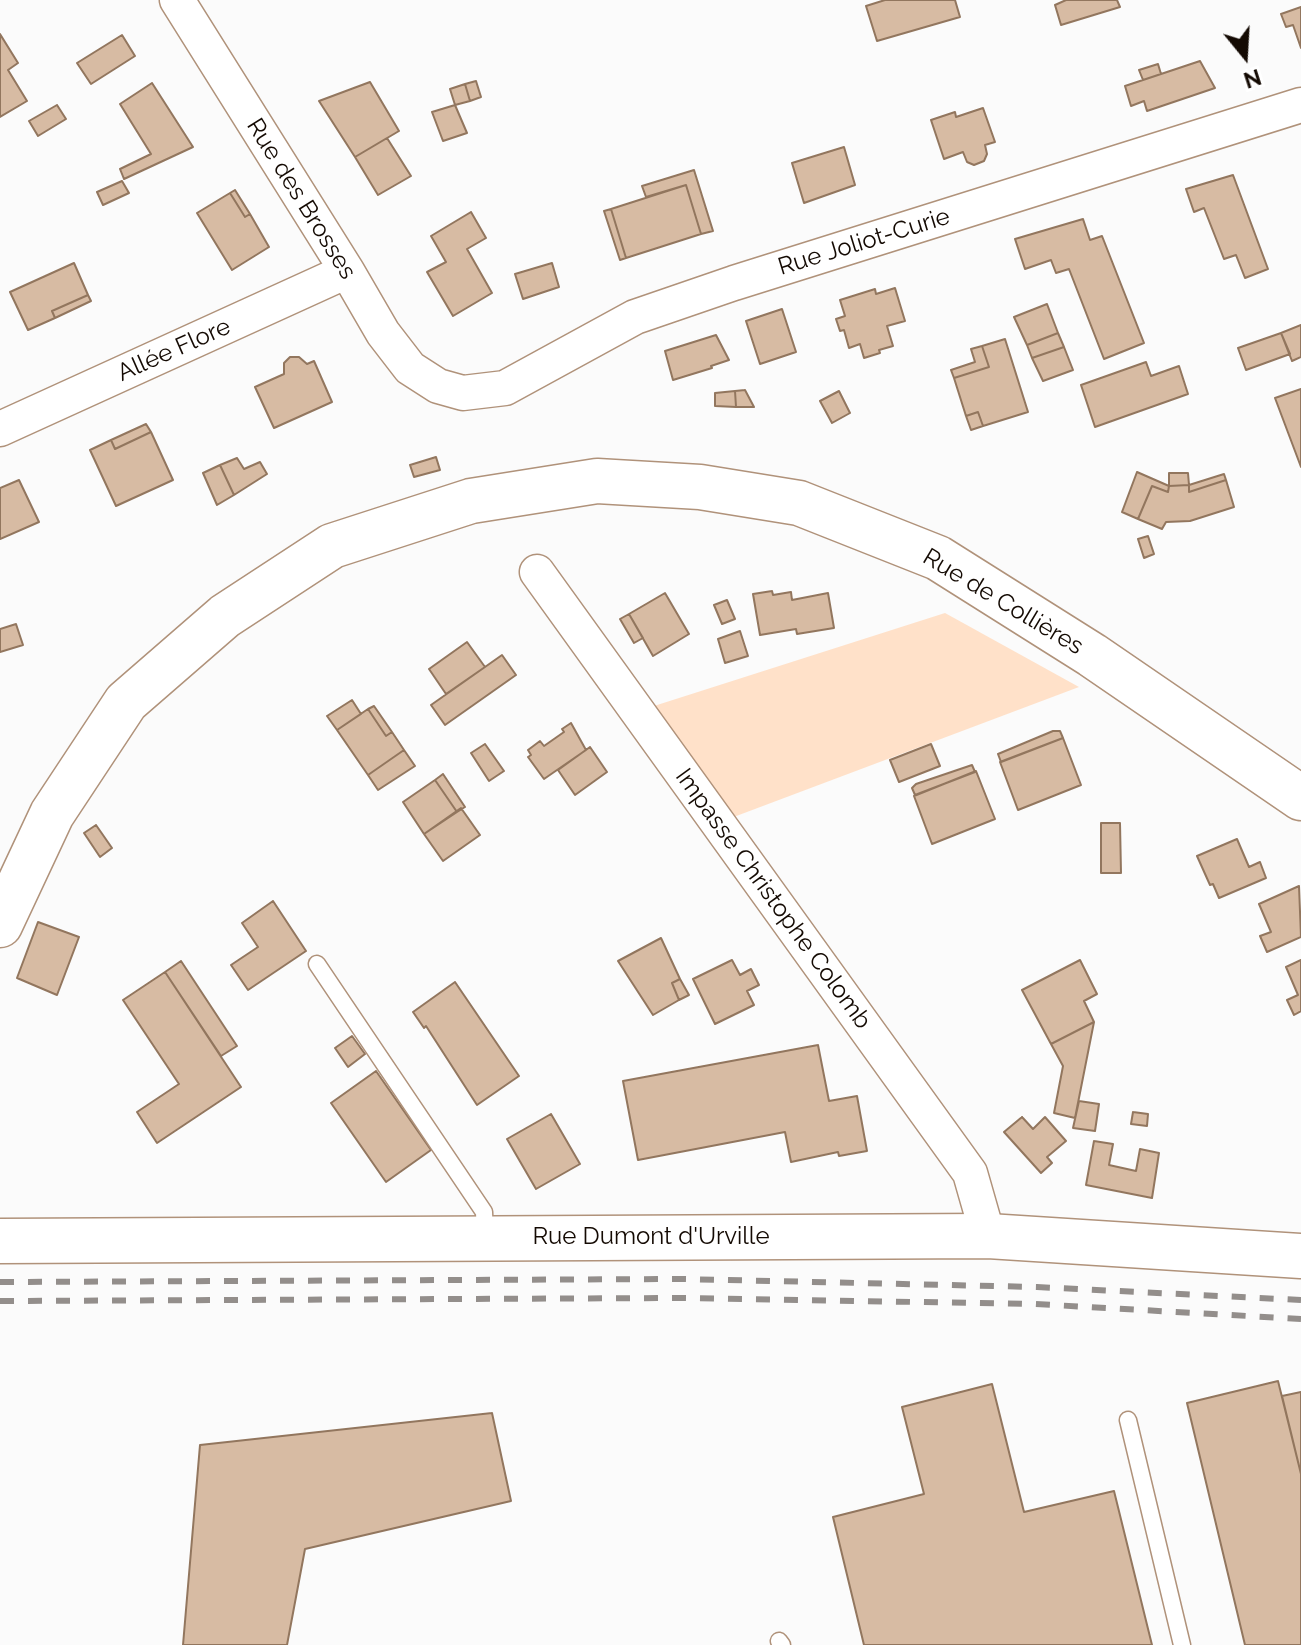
<!DOCTYPE html>
<meta charset="utf-8">
<style>
body{margin:0}
#map{position:relative;width:1301px;height:1645px;overflow:hidden;background:#fbfbfb;font-family:Raleway,sans-serif}
canvas{display:block}
.north{position:absolute;left:1205px;top:16px;width:80px;height:80px;-webkit-text-stroke:6px #fff;paint-order:stroke;rotate:162deg;font-size:22px;font-weight:700;line-height:32px;text-align:center;color:#140a03}
.north::after{content:'';display:block;margin:auto;width:28px;height:36px;background:#140a03;clip-path:polygon(50% 0,100% 100%,50% 72%,0 100%)}
</style>
<div id="map">
<canvas width="1301" height="1645"></canvas>
<div class="north">N</div>
</div>
<script>
const g = document.querySelector('canvas').getContext('2d');
g.lineJoin = 'round';
function fillPath(path, color) { g.fillStyle = color; g.fill(path, 'evenodd'); }
const shape = rows => new Path2D(rows.map(r => 'M' + r).join(''));
function strokePath(path, color, width, dash) { g.strokeStyle = color; g.lineWidth = width; g.lineCap = dash ? 'butt' : 'round'; g.setLineDash(dash || []); g.stroke(path); }
function label(font, color, halo, rows, align = 'center') {
  g.font = font + ' Raleway,sans-serif'; g.lineWidth = 8; g.setLineDash([]); g.textBaseline = 'middle'; g.strokeStyle = halo; g.fillStyle = color; for (const [text, x, y, turn = 0] of rows) {
    g.save(); g.translate(x, y); g.rotate((+turn || 0) * Math.PI / 180); g.textAlign = isNaN(turn) ? turn : align; if (halo) g.strokeText(text, 0, 0); g.fillText(text, 0, 0); g.restore();
  }
}
fillPath(shape([
 [945,613,1079,687,731,818,654,706]
]), '#ffe1c9');
const building = shape([
 [885,0,955,0,960,17,877,41,866,6,885,0],
 [1066,0,1117,0,1120,7,1061,25,1055,5,1066,0],
 [1301,7,1301,48,1293,25,1286,27,1281,14,1301,7],
 [0,34,18,63,8,70,27,101,0,117,0,34],
 [122,35,135,56,91,84,77,63,122,35],
 [1200,61,1215,88,1147,111,1144,101,1131,106,1125,86,1200,61],
 [1158,64,1161,74,1143,80,1139,70,1158,64],
 [476,81,481,97,470,101,465,84,476,81],
 [370,82,399,131,355,157,319,101,370,82],
 [152,83,193,147,124,179,120,169,151,154,120,104,152,83],
 [465,84,470,101,455,105,450,89,465,84],
 [57,105,66,119,38,136,29,121,57,105],
 [455,105,467,133,443,141,432,112,455,105],
 [983,108,995,142,985,145,987,154,984,161,974,165,967,162,963,152,944,159,931,120,955,112,956,117,983,108],
 [387,138,411,176,378,195,355,157,387,138],
 [844,147,855,185,804,203,792,163,844,147],
 [694,170,713,231,701,234,686,185,646,197,642,186,694,170],
 [1233,175,1268,269,1245,278,1236,255,1224,259,1204,208,1194,212,1186,189,1233,175],
 [122,181,129,193,103,205,97,192,122,181],
 [686,185,701,234,626,258,611,209,686,185],
 [235,190,250,214,245,217,230,193,235,190],
 [230,193,245,217,250,214,269,247,232,270,197,213,230,193],
 [611,209,626,258,620,260,604,211,611,209],
 [471,212,486,238,467,249,492,293,453,316,427,272,446,262,431,236,471,212],
 [1083,219,1090,240,1102,236,1144,343,1104,359,1069,269,1056,273,1051,260,1025,269,1015,239,1083,219],
 [74,263,88,295,52,311,55,318,28,330,10,292,74,263],
 [552,263,559,287,523,299,515,274,552,263],
 [895,288,905,321,887,326,893,346,879,350,880,353,864,358,860,344,849,348,844,330,840,331,836,319,845,316,840,300,875,289,876,294,895,288],
 [88,295,91,301,55,318,52,311,88,295],
 [1047,304,1058,333,1027,345,1014,317,1047,304],
 [782,309,796,352,760,364,746,321,782,309],
 [1301,325,1301,357,1292,361,1281,333,1301,325],
 [1058,333,1064,347,1032,358,1027,345,1058,333],
 [1281,333,1290,354,1246,370,1238,348,1281,333],
 [716,335,729,360,711,366,712,368,673,380,665,351,716,335],
 [1005,339,1028,412,983,426,978,412,966,416,954,378,989,367,982,346,1005,339],
 [982,346,989,367,954,378,951,370,975,362,971,349,982,346],
 [1064,347,1073,370,1043,381,1032,358,1064,347],
 [290,357,299,357,307,364,314,361,332,402,274,428,255,387,284,374,284,363,290,357],
 [1146,362,1151,376,1179,366,1188,394,1095,427,1081,385,1146,362],
 [1301,389,1301,467,1275,398,1301,389],
 [745,390,754,407,736,407,735,391,745,390],
 [735,391,736,407,715,406,715,393,735,391],
 [839,391,850,413,832,423,820,401,839,391],
 [978,412,983,426,971,430,966,416,978,412],
 [146,424,151,432,115,449,111,440,146,424],
 [151,432,173,480,116,506,90,450,111,440,115,449,151,432],
 [436,457,440,470,414,477,410,465,436,457],
 [237,458,244,469,260,462,267,474,234,495,220,465,237,458],
 [220,465,234,495,217,505,203,473,220,465],
 [1137,472,1169,486,1168,492,1152,486,1138,519,1122,512,1137,472],
 [1169,473,1188,473,1189,485,1169,486,1169,473],
 [1224,474,1226,480,1189,492,1189,485,1224,474],
 [19,480,39,522,0,539,0,488,19,480],
 [1226,480,1234,507,1190,521,1166,522,1162,529,1138,519,1152,486,1168,492,1169,486,1189,485,1189,492,1226,480],
 [1148,536,1154,554,1144,558,1138,539,1148,536],
 [772,591,773,595,791,592,792,600,828,593,834,628,797,634,796,629,760,635,753,594,772,591],
 [665,593,689,634,653,656,629,614,665,593],
 [727,600,735,619,722,624,714,605,727,600],
 [629,614,643,638,634,643,620,619,629,614],
 [16,624,23,645,0,652,0,629,16,624],
 [740,631,748,656,725,663,718,639,740,631],
 [467,642,485,667,446,694,429,669,467,642],
 [502,655,516,675,445,725,431,705,502,655],
 [352,700,361,714,337,730,327,716,352,700],
 [374,706,392,732,386,736,368,709,374,706],
 [368,709,386,736,392,732,404,750,368,775,337,730,368,709],
 [571,723,586,750,544,779,528,757,531,755,528,750,540,741,544,746,564,732,562,729,571,723],
 [1053,731,1060,731,1063,738,1001,762,998,754,1053,731],
 [1063,738,1081,785,1018,810,1000,762,1063,738],
 [485,744,504,771,489,781,471,753,485,744],
 [931,744,940,766,899,782,890,760,931,744],
 [590,747,607,772,575,795,558,770,590,747],
 [404,750,415,766,378,790,368,775,404,750],
 [972,765,975,772,915,795,912,788,916,784,972,765],
 [976,771,995,819,932,844,914,796,976,771],
 [443,774,465,807,457,812,435,780,443,774],
 [435,780,457,812,424,834,403,802,435,780],
 [461,808,480,835,443,861,424,834,461,808],
 [1101,823,1120,823,1121,873,1101,873,1101,823],
 [96,825,112,848,100,857,84,833,96,825],
 [1237,839,1249,867,1260,862,1266,878,1219,898,1213,884,1210,885,1197,856,1237,839],
 [1299,886,1301,937,1267,952,1260,936,1271,932,1259,904,1299,886],
 [273,901,306,951,248,990,231,965,258,947,242,923,273,901],
 [38,922,79,937,57,995,17,978,38,922],
 [661,938,680,979,672,983,679,1000,653,1015,618,961,661,938],
 [732,960,740,975,751,969,759,985,747,991,754,1005,715,1024,693,979,732,960],
 [1080,960,1097,994,1084,1001,1094,1022,1051,1044,1022,990,1080,960],
 [1301,960,1301,1011,1294,1015,1287,1000,1298,995,1286,967,1301,960],
 [181,961,237,1046,221,1056,165,972,181,961],
 [165,972,241,1087,157,1143,137,1112,179,1084,123,1000,165,972],
 [680,979,689,995,679,1000,672,983,680,979],
 [455,982,519,1076,477,1105,426,1026,424,1028,413,1012,455,982],
 [1094,1022,1075,1118,1054,1113,1063,1066,1051,1044,1094,1022],
 [352,1036,365,1054,348,1067,335,1048,352,1036],
 [818,1045,829,1101,857,1096,867,1151,839,1156,838,1152,791,1162,785,1132,638,1160,623,1081,818,1045],
 [376,1071,431,1150,386,1182,331,1103,376,1071],
 [1079,1101,1099,1104,1095,1131,1073,1128,1079,1101],
 [1133,1112,1148,1114,1147,1126,1131,1124,1133,1112],
 [551,1114,580,1164,536,1189,507,1139,551,1114],
 [1022,1117,1033,1129,1045,1117,1066,1141,1047,1157,1052,1163,1041,1173,1004,1132,1022,1117],
 [1094,1141,1113,1144,1109,1165,1136,1171,1140,1149,1159,1153,1152,1198,1086,1185,1094,1141],
 [1278,1381,1301,1474,1301,1645,1245,1645,1187,1403,1278,1381],
 [992,1384,1024,1512,1114,1491,1152,1645,864,1645,833,1517,924,1494,902,1407,992,1384],
 [1301,1392,1301,1474,1282,1396,1301,1392],
 [492,1413,511,1501,305,1549,287,1645,183,1645,200,1445,492,1413]
]);
fillPath(building, '#d7bba3');
strokePath(building, '#92765e', 2);
const lane = shape([
 [317,964,484,1212,485,1237],
 [1128,1420,1182,1645],
 [779,1641,782,1645]
]);
const street = shape([
 [177,0,347,271,383,333,410,368,438,386,463,393,505,388,635,317,734,283,1301,105],
 [0,429,347,271],
 [537,572,970,1173,988,1236]
]);
const secondary = shape([
 [0,925,52,814,126,702,225,616,332,546,471,501,597,481,700,487,799,503,938,558,1092,655,1301,798],
 [0,1241,988,1236,1301,1256]
]);
strokePath(lane, '#b0927a', 19);
strokePath(street, '#b0927a', 37);
strokePath(secondary, '#b0927a', 47);
strokePath(lane, '#fff', 16);
strokePath(street, '#fff', 34);
strokePath(secondary, '#fff', 44);
strokePath(shape([
 [0,1282,682,1279,1037,1287,1301,1300],
 [0,1301,682,1298,1035,1304,1301,1319]
]), '#938e8b', 6, [14, 14]);
label('24px', '#140a03', '#fff', [
 ["Rue des Brosses",301,199,58],
 ["Rue Joliot-Curie",864,242,-17],
 ["Allée Flore",174,350,-24],
 ["Rue de Collières",1003,602,31],
 ["Impasse Christophe Colomb",773,899,54],
 ["Rue Dumont d'Urville",651,1237]
]);
</script>
